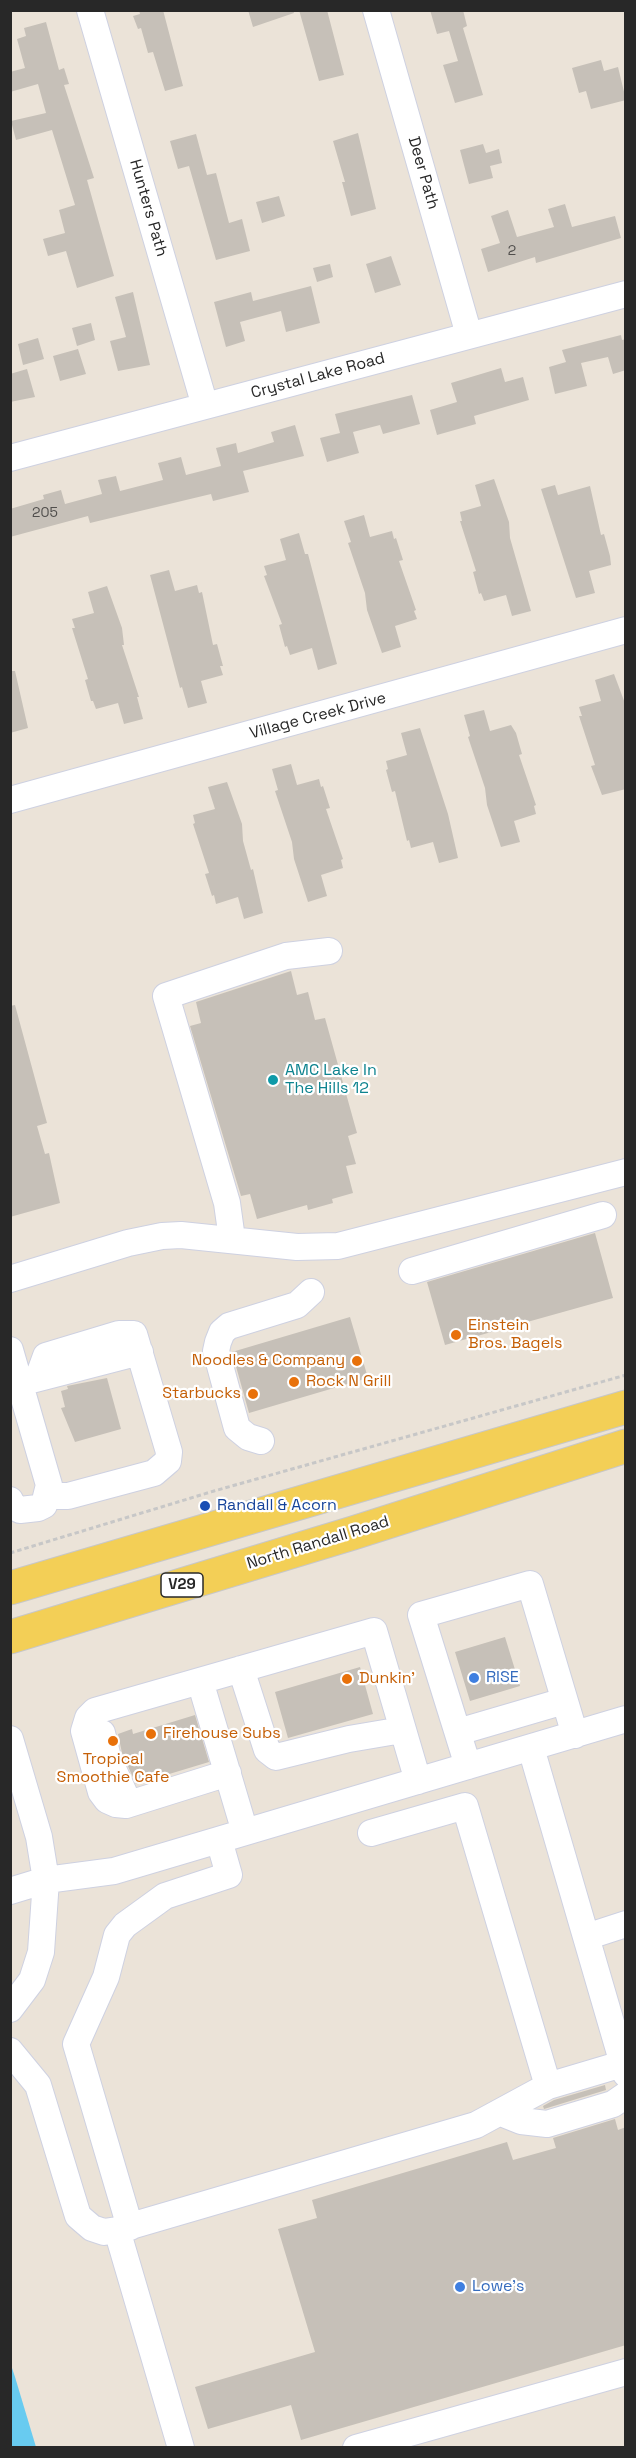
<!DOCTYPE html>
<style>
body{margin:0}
#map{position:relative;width:636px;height:2458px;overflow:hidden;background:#ebe3d8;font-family:"Space Grotesk",sans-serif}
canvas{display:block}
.frame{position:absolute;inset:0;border:12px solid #282828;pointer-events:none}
</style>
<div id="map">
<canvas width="636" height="2458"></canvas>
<div class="frame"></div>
</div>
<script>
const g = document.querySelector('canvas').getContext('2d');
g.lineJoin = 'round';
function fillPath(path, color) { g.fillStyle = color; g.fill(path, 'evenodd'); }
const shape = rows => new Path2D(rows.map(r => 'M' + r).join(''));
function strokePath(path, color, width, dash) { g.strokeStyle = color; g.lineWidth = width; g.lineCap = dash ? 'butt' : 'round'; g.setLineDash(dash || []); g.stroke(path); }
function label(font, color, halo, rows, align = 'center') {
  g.font = font + ' "Space Grotesk",sans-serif'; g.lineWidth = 4.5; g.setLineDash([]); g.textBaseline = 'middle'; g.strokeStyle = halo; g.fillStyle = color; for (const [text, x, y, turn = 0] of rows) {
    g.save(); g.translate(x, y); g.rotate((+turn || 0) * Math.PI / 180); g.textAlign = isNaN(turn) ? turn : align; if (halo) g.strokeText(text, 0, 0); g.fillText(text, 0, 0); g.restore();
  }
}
fillPath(shape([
 [10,2362,15,2377,36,2447,11,2447]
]), '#68cbf0');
fillPath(shape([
 [139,10,163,10,183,86,165,91,153,52,148,53,141,28,138,29,133,16,140,14],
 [248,10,293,10,294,13,253,27],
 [299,10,327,10,344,75,319,81],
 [430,10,463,10,467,26,463,28,483,95,455,103,443,65,458,61,449,31,437,34],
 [46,22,59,70,64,68,69,84,64,85,94,178,87,180,114,276,77,288,66,251,48,256,43,239,65,233,59,210,75,205,52,130,16,140,11,121,46,113,38,84,10,92,10,72,25,68,17,39,26,36,24,28],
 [601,60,604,71,618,67,626,100,591,109,586,91,579,93,572,68],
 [358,133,376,209,351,216,342,182,345,182,333,141],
 [196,134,207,175,216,173,229,223,242,219,250,251,216,260,189,166,178,169,170,141],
 [483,144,486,153,499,149,502,163,490,166,493,178,469,184,460,150],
 [279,196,285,216,262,223,256,202],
 [565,204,572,227,615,216,621,238,536,263,535,257,488,272,481,249,500,243,491,216,508,210,517,237,554,227,548,209],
 [391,256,401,285,375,293,366,264],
 [330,264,333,277,317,282,313,268],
 [311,286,320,323,286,332,281,311,240,322,245,341,226,347,214,302,251,292,253,301],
 [133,292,150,365,118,371,110,341,126,337,115,297],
 [91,323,95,340,77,346,72,328],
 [621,335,622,340,626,339,626,370,613,374,608,357,581,363,587,386,555,394,549,367,566,362,562,350],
 [38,338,44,359,23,365,18,344],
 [78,349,86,374,60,381,53,356],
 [501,368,505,382,523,377,529,400,474,416,476,424,437,435,430,410,457,402,451,383],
 [27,369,35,397,10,402,10,374],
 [412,395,420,424,383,434,380,425,353,432,359,453,327,462,320,438,340,433,335,414],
 [295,425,304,456,243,471,249,492,213,501,211,494,90,523,88,516,10,537,10,509,44,499,43,495,61,490,65,504,102,494,98,480,116,476,120,491,163,480,158,463,181,457,186,475,221,466,216,448,236,443,238,453,274,442,271,432],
 [494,479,509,522,510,538,531,611,512,616,506,595,484,601,481,593,479,594,473,572,476,571,460,521,462,521,460,512,481,506,475,485],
 [555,485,558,495,590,486,601,535,604,534,610,556,611,565,589,571,595,593,576,598,541,489],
 [364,515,370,537,392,531,394,539,396,538,403,560,399,561,416,610,414,611,417,619,395,626,401,647,382,653,367,610,365,593,348,543,351,542,344,521],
 [299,533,305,554,308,554,337,664,318,670,312,648,290,655,287,646,285,647,279,625,282,624,264,576,267,575,264,566,286,560,280,539],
 [169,570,175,591,197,585,199,593,202,592,213,645,217,644,223,666,220,666,223,675,201,681,207,703,188,708,182,687,180,688,150,575],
 [107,586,122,628,124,645,122,645,139,697,137,697,143,719,124,724,118,703,96,709,93,701,91,701,85,680,88,679,72,628,75,628,72,619,94,613,88,592],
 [10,671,15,671,28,728,10,733],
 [614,674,626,706,626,789,602,795,591,766,595,765,579,716,582,716,579,707,601,701,595,680],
 [484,710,490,731,511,725,516,733,522,754,519,755,536,805,534,806,536,814,514,821,520,842,501,847,487,805,485,788,468,737,470,736,464,715],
 [420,728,448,814,458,858,439,863,433,842,411,848,409,840,407,841,395,791,392,792,386,770,388,769,386,761,407,755,401,733],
 [291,764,297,785,319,779,321,787,323,786,330,808,326,809,343,859,341,860,343,868,321,875,327,896,308,902,294,859,292,842,275,791,278,790,272,769],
 [227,782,242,824,243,841,251,870,253,869,263,913,244,919,238,897,216,904,214,895,212,896,205,874,209,873,193,824,195,823,193,815,215,809,208,787],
 [291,971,297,995,308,992,315,1020,325,1018,357,1133,348,1136,356,1164,346,1166,353,1193,332,1199,333,1203,308,1210,307,1205,257,1219,250,1194,241,1196,190,1026,201,1023,196,1002],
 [15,1005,47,1123,37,1126,45,1154,49,1153,60,1203,10,1217,10,1006],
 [595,1233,613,1298,445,1345,427,1282],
 [350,1317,368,1378,249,1413,232,1352],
 [107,1378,121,1429,75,1442,61,1408,65,1407,61,1391,68,1389,67,1386],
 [505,1637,520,1686,470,1701,455,1652],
 [360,1667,373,1714,288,1738,275,1692],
 [195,1715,209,1762,136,1784,122,1753,118,1734,132,1729,133,1734],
 [605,2085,606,2090,544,2109,543,2106,554,2100],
 [615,2119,618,2130,626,2127,626,2345,301,2440,291,2405,208,2429,195,2387,315,2352,278,2229,317,2218,312,2200,507,2142,513,2160,556,2148,553,2138]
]), '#c6c0b8');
const minor = shape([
 [90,10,205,406],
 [376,10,469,335],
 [10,458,626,294],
 [10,800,626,630],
 [232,1239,227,1203,166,996,286,956,329,951],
 [412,1271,603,1215],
 [10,1279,128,1243,162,1236,181,1235,297,1247,338,1246,626,1172],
 [10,1350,49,1485,44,1505,38,1508,20,1510,13,1506,10,1500],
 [38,1378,46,1356,119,1334,134,1334,169,1452,168,1461,154,1473,68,1496,48,1496],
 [24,1382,140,1352],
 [261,1441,248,1437,237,1428,216,1351,218,1342,222,1332,229,1326,297,1305,311,1292],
 [241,1669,267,1750,276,1757,349,1739,402,1730],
 [200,1681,245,1832],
 [458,1732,564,1701],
 [102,1733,108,1758,129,1804],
 [10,1739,39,1837,46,1880,41,1952,32,1980,10,2009],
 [531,1748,626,2074],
 [468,1766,421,1615,530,1584,575,1735],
 [228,1773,126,1805,116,1804,107,1800,101,1792,84,1731,88,1718,95,1711,374,1631,418,1781],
 [371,1833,465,1806,548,2086],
 [10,1891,46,1880,114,1871,626,1719],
 [586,1937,626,1924],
 [10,2051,38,2085,78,2216,92,2228,104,2232,117,2230,476,2125,548,2086,622,2064],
 [501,2113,521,2121,547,2124,613,2104,626,2095],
 [130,2227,76,2044,106,1977,117,1935,125,1925,165,1896,229,1875,219,1840],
 [117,2230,181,2448],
 [356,2448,626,2372]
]);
const major = shape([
 [10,1588,626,1407],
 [10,1637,353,1533,626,1446]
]);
strokePath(minor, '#ced1e1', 28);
strokePath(major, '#c7c7c7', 35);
strokePath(shape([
 [10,1553,214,1491,626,1375]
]), '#c7c7c7', 3, [4.5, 3]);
strokePath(minor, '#fff', 26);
strokePath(major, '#f3cf56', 33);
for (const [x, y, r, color] of [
 [273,1080,6,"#0f9aa8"],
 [456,1335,6,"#e8710a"],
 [357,1361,6,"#e8710a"],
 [294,1382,6,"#e8710a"],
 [253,1394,6,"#e8710a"],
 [205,1506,6,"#1a4fb4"],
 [474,1678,6,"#3f7fe0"],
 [347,1679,6,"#e8710a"],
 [151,1734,6,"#e8710a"],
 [113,1741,6,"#e8710a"],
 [460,2287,6,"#3f7fe0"]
]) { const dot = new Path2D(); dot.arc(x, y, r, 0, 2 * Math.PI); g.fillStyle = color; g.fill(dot); strokePath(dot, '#fff', 2); }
label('14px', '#504e4c', null, [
 ["2",512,251],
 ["205",45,513]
]);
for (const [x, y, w] of [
 [182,1585,42]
]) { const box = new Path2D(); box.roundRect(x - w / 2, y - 12, w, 24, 4.5); g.fillStyle = '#fff'; g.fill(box); strokePath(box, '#282828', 1.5); }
label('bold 15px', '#282828', null, [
 ["V29",182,1585]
]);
label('16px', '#282828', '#fff', [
 ["Deer Path",423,173,74],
 ["Hunters Path",148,208,74],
 ["Crystal Lake Road",318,376,-15],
 ["Village Creek Drive",318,716,-15],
 ["North Randall Road",318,1543,-17]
]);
label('16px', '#0d838f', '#fff', [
 ["AMC Lake In",285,1071],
 ["The Hills 12",285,1089]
], 'left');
label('16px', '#c56008', '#fff', [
 ["Einstein",468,1326],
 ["Bros. Bagels",468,1344],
 ["Noodles & Company",345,1361,"right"],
 ["Rock N Grill",306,1382],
 ["Starbucks",241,1394,"right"],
 ["Dunkin'",359,1679],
 ["Firehouse Subs",163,1734],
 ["Tropical",113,1760,"center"],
 ["Smoothie Cafe",113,1778,"center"]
], 'left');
label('16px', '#164399', '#fff', [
 ["Randall & Acorn",217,1506]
], 'left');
label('16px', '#366cbe', '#fff', [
 ["RISE",486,1678],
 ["Lowe's",472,2287]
], 'left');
</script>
